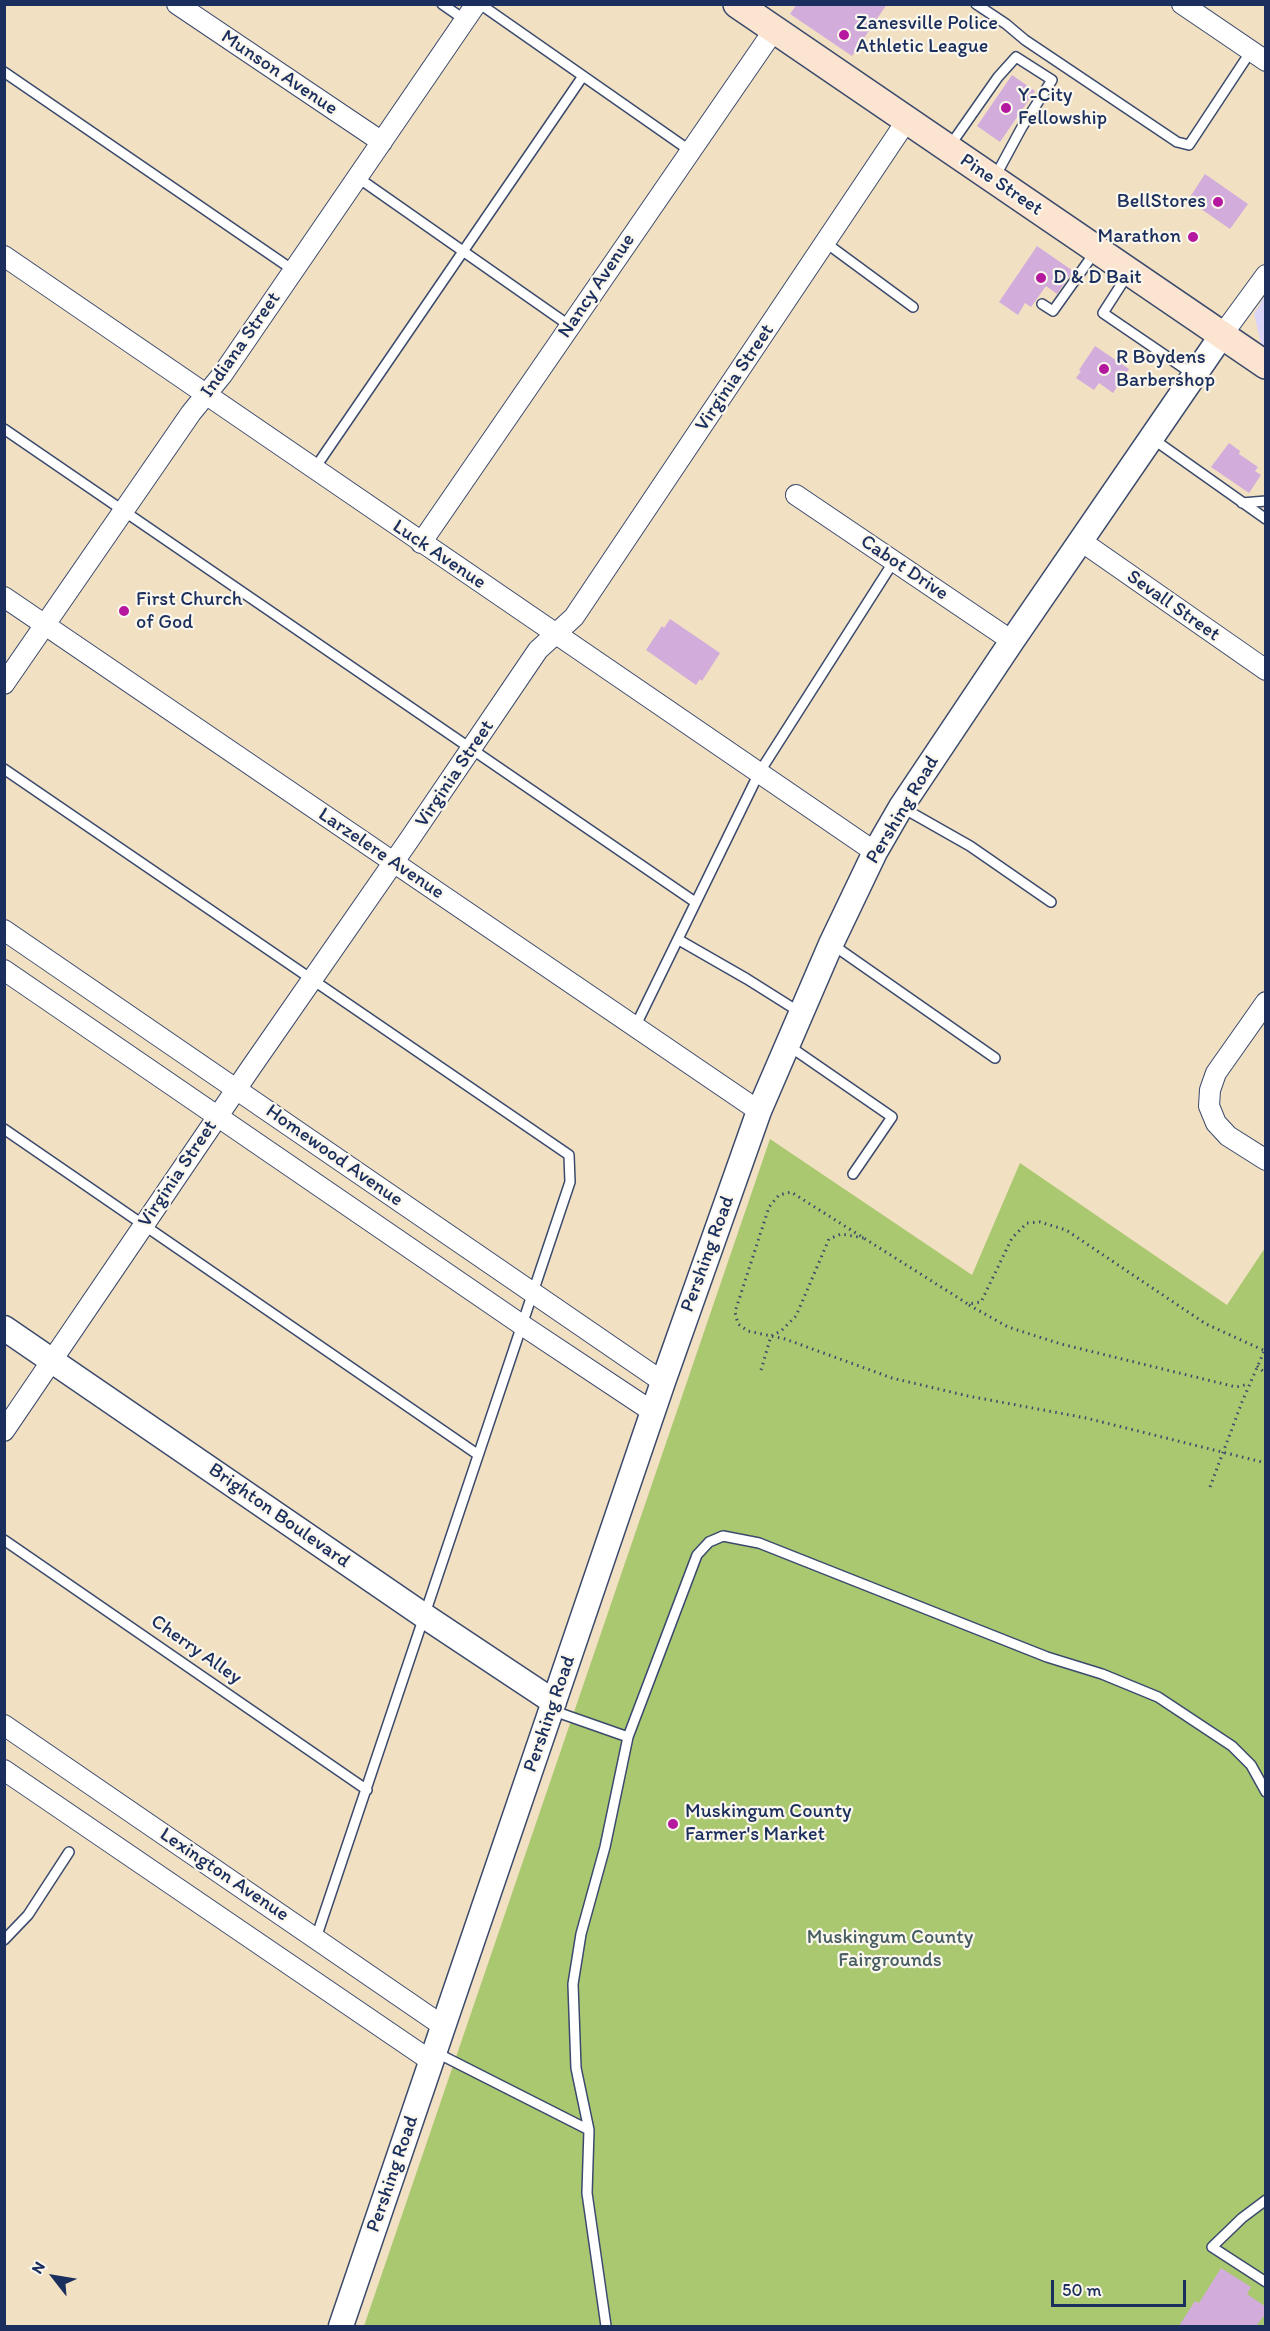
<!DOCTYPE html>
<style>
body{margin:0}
#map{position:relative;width:1270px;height:2331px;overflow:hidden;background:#f1e0c1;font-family:Itim,sans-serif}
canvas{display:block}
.frame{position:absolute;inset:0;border:6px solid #1b2f5e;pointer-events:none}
.north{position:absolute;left:24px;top:2247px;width:60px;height:60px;-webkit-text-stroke:4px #fbf7ec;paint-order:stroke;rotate:301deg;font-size:16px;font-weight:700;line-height:24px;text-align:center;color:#1b2f5e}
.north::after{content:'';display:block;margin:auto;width:21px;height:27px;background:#1b2f5e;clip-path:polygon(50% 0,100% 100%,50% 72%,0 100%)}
.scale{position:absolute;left:1051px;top:2280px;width:135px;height:27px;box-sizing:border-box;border:3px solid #1b2f5e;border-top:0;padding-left:8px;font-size:18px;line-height:21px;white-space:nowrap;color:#1b2f5e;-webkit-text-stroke:4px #fbf7ec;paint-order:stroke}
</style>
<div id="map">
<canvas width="1270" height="2331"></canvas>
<div class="frame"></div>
<div class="north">N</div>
<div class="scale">50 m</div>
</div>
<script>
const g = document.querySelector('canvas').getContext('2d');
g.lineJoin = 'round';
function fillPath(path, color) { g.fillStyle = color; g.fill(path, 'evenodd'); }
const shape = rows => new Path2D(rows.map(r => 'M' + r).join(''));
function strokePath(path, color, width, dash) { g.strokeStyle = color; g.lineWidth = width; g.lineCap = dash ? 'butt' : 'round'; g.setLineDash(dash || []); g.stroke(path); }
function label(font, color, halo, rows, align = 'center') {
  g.font = font + ' Itim,sans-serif'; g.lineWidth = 4.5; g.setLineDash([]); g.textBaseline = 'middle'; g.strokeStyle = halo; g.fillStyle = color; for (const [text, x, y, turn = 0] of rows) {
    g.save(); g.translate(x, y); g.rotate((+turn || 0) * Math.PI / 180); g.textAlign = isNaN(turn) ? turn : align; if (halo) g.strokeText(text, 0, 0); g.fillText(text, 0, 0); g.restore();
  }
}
fillPath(shape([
 [1265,296,1265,347,1261,344,1254,314]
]), '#dbd6f7');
fillPath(shape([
 [770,1139,972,1275,1020,1163,1227,1305,1265,1248,1265,2326,364,2326]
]), '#a9c86f');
fillPath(shape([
 [797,4,887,4,852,56,790,14],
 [1012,75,1035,91,1000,142,977,126],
 [1205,174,1248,204,1230,229,1188,200],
 [1037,246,1073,271,1057,294,1046,286,1031,307,1025,303,1018,315,999,302],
 [1095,346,1129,369,1113,393,1099,383,1094,390,1076,378,1081,371,1079,370],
 [1229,443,1240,451,1239,454,1258,467,1255,471,1261,475,1249,493,1211,467],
 [670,619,720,653,702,681,700,679,696,685,646,650,662,626,664,628],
 [1221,2268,1251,2287,1247,2294,1266,2307,1266,2313,1256,2326,1179,2326,1195,2301,1199,2303]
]), '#d2addc');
const service = shape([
 [442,4,465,20],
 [480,4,689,150],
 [976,4,1006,24,1025,40,1177,142,1189,145,1251,51],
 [4,72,293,270],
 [949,147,998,77,1016,57,1052,80,1022,127,995,177],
 [357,177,570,326],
 [826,243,913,307],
 [1128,274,1103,313,1194,375],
 [1042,304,1053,311,1095,252],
 [4,429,695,902],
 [1153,439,1266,519],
 [315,468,583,76],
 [1242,503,1266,501],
 [4,769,569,1155,570,1182,316,1938],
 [903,808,970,846,1051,902],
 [679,940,747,979,801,1013],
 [833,945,995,1058],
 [635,1027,759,773,894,561],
 [789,1046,892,1117,853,1174],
 [4,1129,477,1454],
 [4,1540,367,1790],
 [551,1710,628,1737],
 [4,1940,28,1915,69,1852],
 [435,2052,589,2130],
 [1266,2200,1242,2218,1212,2247,1266,2282],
 [606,2326,587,2193,589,2130,576,2068,573,1984,581,1934,605,1847,628,1737,697,1555,709,1542,723,1536,759,1543,1047,1657,1102,1674,1158,1697,1232,1746,1251,1765,1266,1792]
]);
const minor = shape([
 [177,4,382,142],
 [1182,4,1266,61],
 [4,256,875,852],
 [1222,335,1266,275],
 [796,495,1012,641],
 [1081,541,1266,670],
 [421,543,774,30],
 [4,597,759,1111],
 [4,684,191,413,222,375,476,4],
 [4,930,663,1382],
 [4,970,522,1325,653,1412],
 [1266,1002,1216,1073,1210,1090,1209,1106,1216,1123,1228,1136,1266,1160],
 [4,1431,250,1069,409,840,538,650,574,617,907,120],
 [4,1725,443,2026],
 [4,1770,431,2061]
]);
const tertiary = shape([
 [4,1328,423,1615,554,1702],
 [341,2326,663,1382,759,1111,831,944,875,852,901,807,1012,641,1222,335]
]);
const secondary = shape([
 [737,4,1266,365]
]);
strokePath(service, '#3b4a6d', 12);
strokePath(minor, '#3b4a6d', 22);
strokePath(tertiary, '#3b4a6d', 27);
strokePath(secondary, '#3b4a6d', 30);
strokePath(shape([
 [969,1305,1008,1327,1061,1344,1236,1387,1249,1384],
 [1263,1350,1206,1324,1066,1230,1040,1222,1027,1223,1012,1238,981,1302,968,1304,791,1192,779,1195,769,1207,735,1312,738,1324,748,1331,785,1339,892,1378,968,1396,1086,1418,1266,1463],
 [1257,1366,1266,1374],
 [761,1370,771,1336,781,1331,796,1316,829,1239,841,1234,864,1238],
 [1210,1487,1242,1402,1266,1347]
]), '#3b4a6d', 3, [1.5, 4.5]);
strokePath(service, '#fff', 9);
strokePath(minor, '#fff', 20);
strokePath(tertiary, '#fff', 24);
strokePath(secondary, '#fce5d0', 27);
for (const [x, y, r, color] of [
 [844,35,6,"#b5179e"],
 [1006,108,6,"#b5179e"],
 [1218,202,6,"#b5179e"],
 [1193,237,6,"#b5179e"],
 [1041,278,6,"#b5179e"],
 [1104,369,6,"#b5179e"],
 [124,611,6,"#b5179e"],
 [673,1824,6,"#b5179e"]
]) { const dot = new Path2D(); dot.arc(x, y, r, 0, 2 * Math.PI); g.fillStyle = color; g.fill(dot); strokePath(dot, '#fbf7ec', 2); }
label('20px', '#1b2f5e', '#fbf7ec', [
 ["Zanesville Police",856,24],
 ["Athletic League",856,47],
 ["Y-City",1018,96],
 ["Fellowship",1018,119],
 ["BellStores",1206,202,"right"],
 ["Marathon",1181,237,"right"],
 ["D & D Bait",1053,278],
 ["R Boydens",1116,358],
 ["Barbershop",1116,381],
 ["First Church",136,600],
 ["of God",136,623],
 ["Muskingum County",685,1812],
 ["Farmer's Market",685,1835]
], 'left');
label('20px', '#1b2f5e', '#fbf7ec', [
 ["Munson Avenue",279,73,34],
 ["Pine Street",1001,185,34],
 ["Nancy Avenue",597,286,-56],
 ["Indiana Street",241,345,-55],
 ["Virginia Street",735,378,-56],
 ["Luck Avenue",439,555,34],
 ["Cabot Drive",904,568,34],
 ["Sevall Street",1173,606,35],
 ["Virginia Street",455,774,-56],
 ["Pershing Road",903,810,-59],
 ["Larzelere Avenue",381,854,34],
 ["Homewood Avenue",334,1156,35],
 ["Virginia Street",178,1174,-56],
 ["Pershing Road",708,1254,-70],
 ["Brighton Boulevard",279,1516,35],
 ["Cherry Alley",196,1650,35],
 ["Pershing Road",550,1714,-71],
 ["Lexington Avenue",224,1875,34],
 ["Pershing Road",393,2174,-71]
]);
label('20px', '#465d63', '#fbf7ec', [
 ["Muskingum County",890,1938],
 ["Fairgrounds",890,1961]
]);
</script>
